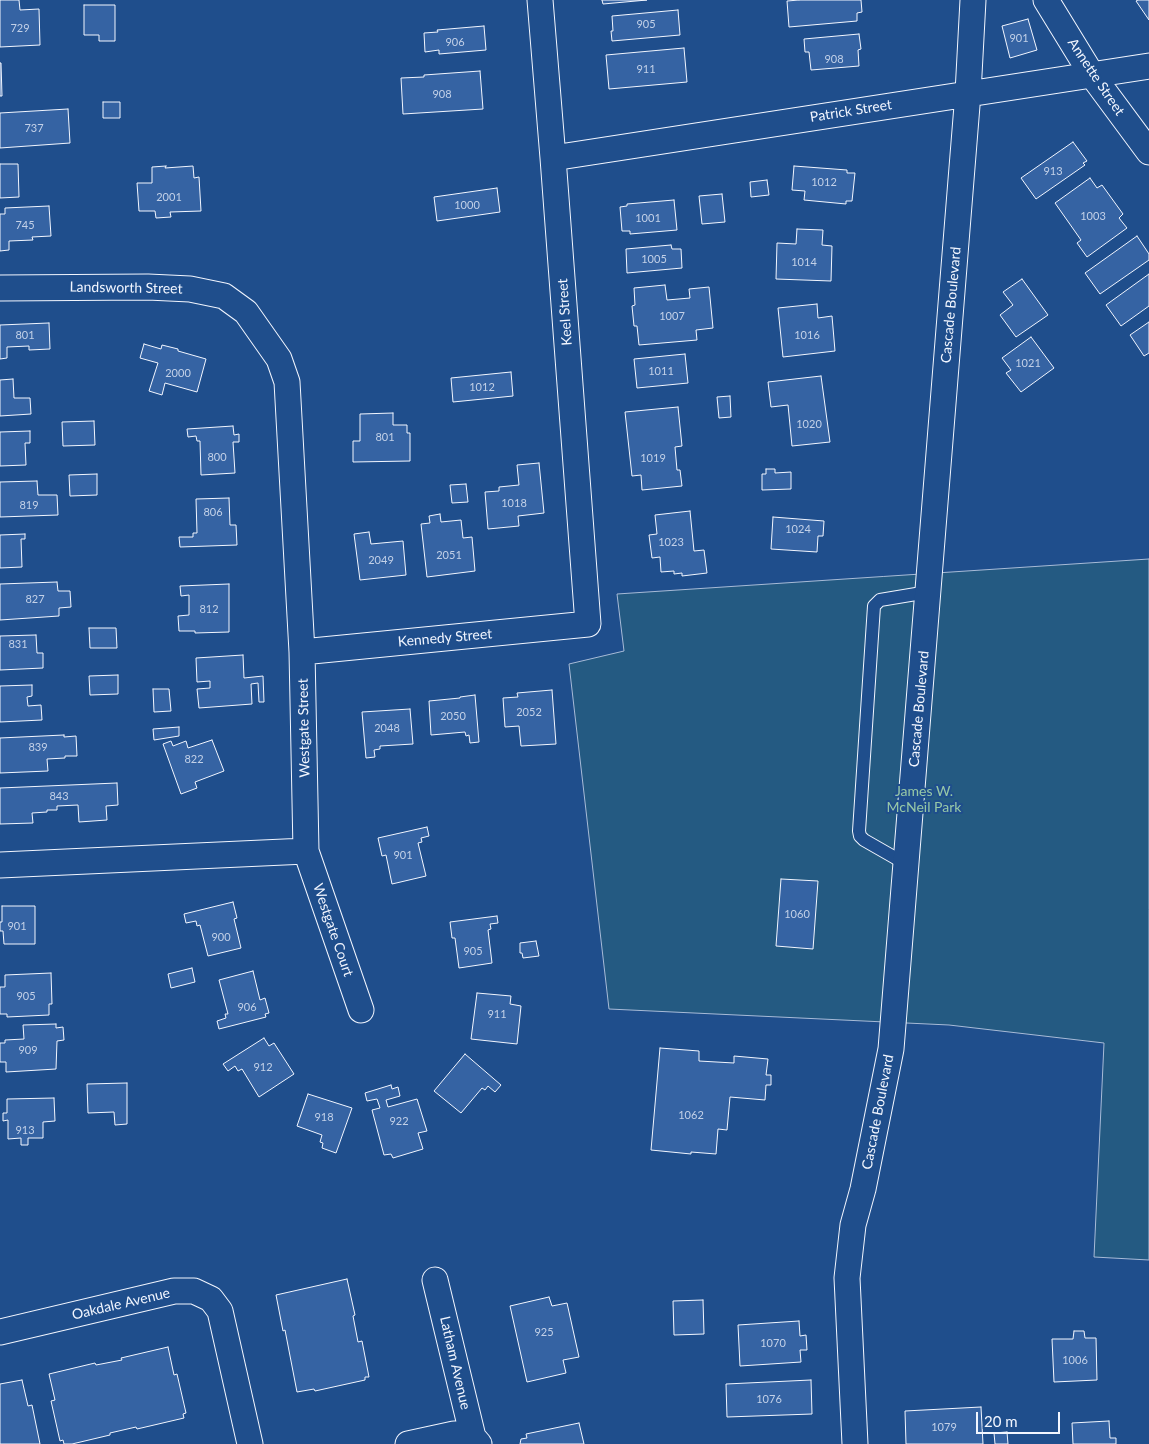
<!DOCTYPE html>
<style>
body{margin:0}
#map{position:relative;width:1149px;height:1444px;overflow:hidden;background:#1f4e8c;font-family:Lato,sans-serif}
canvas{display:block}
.scale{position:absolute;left:976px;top:1412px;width:84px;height:22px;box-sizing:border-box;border:2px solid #f2f6ff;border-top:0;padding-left:6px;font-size:15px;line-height:18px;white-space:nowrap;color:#f2f6ff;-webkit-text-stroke:4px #1f4e8c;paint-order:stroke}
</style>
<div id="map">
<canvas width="1149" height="1444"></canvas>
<div class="scale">20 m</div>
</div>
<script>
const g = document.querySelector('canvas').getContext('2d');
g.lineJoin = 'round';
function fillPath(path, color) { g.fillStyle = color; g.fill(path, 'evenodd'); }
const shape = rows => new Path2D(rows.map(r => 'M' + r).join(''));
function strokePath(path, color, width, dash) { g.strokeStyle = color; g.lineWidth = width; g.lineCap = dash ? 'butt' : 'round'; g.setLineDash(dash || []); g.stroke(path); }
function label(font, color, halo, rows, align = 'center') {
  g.font = font + ' Lato,sans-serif'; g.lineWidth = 4; g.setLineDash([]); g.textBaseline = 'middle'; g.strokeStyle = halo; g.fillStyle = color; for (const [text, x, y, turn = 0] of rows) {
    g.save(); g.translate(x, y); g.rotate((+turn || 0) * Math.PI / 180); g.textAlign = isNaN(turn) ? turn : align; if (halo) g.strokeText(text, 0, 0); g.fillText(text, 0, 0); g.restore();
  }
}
const green = shape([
 [1149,559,1149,1260,1094,1257,1104,1043,949,1025,609,1009,569,664,624,651,617,594,1149,559]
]);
fillPath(green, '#245a82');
strokePath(green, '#a8bbd7', 1);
const building = shape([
 [0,0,19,0,20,10,39,9,40,45,0,47,0,0],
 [602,0,647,0,603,4,602,0],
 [799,0,861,0,862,12,857,13,857,21,789,27,787,1,799,0],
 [1138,0,1149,0,1149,20,1136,1,1138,0],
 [84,5,115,5,115,41,99,41,99,35,84,35,84,5],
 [678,10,680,35,612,41,611,31,613,31,612,16,678,10],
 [1028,19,1037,50,1010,58,1002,26,1028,19],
 [484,26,486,50,439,54,439,50,425,52,424,33,438,32,437,30,484,26],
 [859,34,861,49,858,50,859,66,811,70,809,52,805,52,804,39,859,34],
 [684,48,687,82,609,89,606,55,684,48],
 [0,63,1,63,2,96,0,96,0,63],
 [480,71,483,109,403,114,401,78,424,77,424,75,480,71],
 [103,102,120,102,120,118,103,118,103,102],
 [68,109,70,143,0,148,0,113,68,109],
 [1073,142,1087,161,1083,163,1085,165,1036,199,1021,178,1073,142],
 [0,164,18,164,19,197,0,198,0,164],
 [166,166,165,168,193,166,194,178,199,177,201,211,170,212,171,217,156,218,155,211,139,211,137,183,152,183,152,167,166,166],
 [794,166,847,170,847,173,855,173,852,201,846,201,846,204,804,200,805,191,792,190,794,166],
 [1090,178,1097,188,1102,185,1123,214,1119,218,1127,228,1087,257,1077,243,1081,240,1055,203,1090,178],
 [767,180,769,195,751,197,750,182,767,180],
 [497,188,500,212,437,221,434,197,497,188],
 [722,194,725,222,702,224,699,196,722,194],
 [674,200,677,230,630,234,630,231,622,231,620,207,627,206,627,204,674,200],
 [49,206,51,236,32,237,33,240,9,241,9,250,0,251,0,214,5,214,5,208,49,206],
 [797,229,823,230,822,245,832,246,831,281,776,279,777,243,796,244,797,229],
 [1137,236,1149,254,1149,260,1100,294,1085,273,1137,236],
 [671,245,672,249,681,249,682,268,627,273,626,249,671,245],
 [1149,274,1149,306,1121,326,1106,305,1149,274],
 [1022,279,1048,315,1016,337,1000,315,1013,305,1003,292,1022,279],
 [665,285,667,300,690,298,689,289,709,287,713,328,696,330,697,340,639,345,637,326,634,326,632,306,635,305,634,288,665,285],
 [817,304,818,318,832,316,835,351,783,357,778,308,817,304],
 [1149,322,1149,353,1144,356,1130,335,1149,322],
 [49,323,50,349,29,350,29,346,7,347,7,358,0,359,0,325,49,323],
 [1031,337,1054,368,1021,392,1006,373,1011,370,1002,358,1031,337],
 [144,344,161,349,162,345,178,349,178,351,206,359,197,392,165,383,162,395,149,391,158,363,140,358,144,344],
 [685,354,688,383,637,388,634,359,685,354],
 [511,372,513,396,453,402,451,378,511,372],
 [821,376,830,442,792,446,788,405,771,407,768,382,821,376],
 [13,379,14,398,30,398,31,414,0,416,0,380,13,379],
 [730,396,731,417,719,418,717,397,730,396],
 [678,407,682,446,675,447,677,470,680,470,682,486,642,490,641,475,632,476,625,412,678,407],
 [393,413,393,425,407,425,407,433,410,433,410,461,353,462,353,441,360,441,360,414,393,413],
 [94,421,95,445,63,446,62,422,94,421],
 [233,426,234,435,239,434,239,442,233,442,235,473,201,475,200,441,197,441,196,436,188,437,187,429,233,426],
 [30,431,30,443,25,443,26,465,0,466,0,432,30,431],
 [539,463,544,513,518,516,519,526,488,529,485,492,499,491,499,487,519,485,517,465,539,463],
 [766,469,775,469,775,473,791,472,791,489,762,490,762,474,766,474,766,469],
 [97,474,97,495,70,496,69,475,97,474],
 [37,481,38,495,57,495,58,515,0,517,0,482,37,481],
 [466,484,468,502,452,503,450,485,466,484],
 [229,498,230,525,236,525,237,545,180,547,179,537,193,537,193,533,197,533,196,499,229,498],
 [690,511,694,551,704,550,707,573,682,576,682,573,674,574,674,571,661,572,660,557,652,558,649,535,657,534,655,515,690,511],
 [440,514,441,522,461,520,463,538,472,537,475,571,427,577,421,524,430,523,429,516,440,514],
 [773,517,824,521,823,536,818,536,817,552,771,549,773,517],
 [369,532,371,544,403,541,406,575,360,580,354,534,369,532],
 [25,534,25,539,21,539,22,567,0,568,0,535,25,534],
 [57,582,58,591,70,591,71,607,59,608,59,616,0,620,0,584,57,582],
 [229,584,229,632,195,633,195,631,179,631,178,616,189,615,189,595,181,596,180,586,229,584],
 [89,628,116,628,117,648,90,648,89,628],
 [36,635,37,653,43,653,43,668,0,670,0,636,36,635],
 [243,655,244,678,263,676,264,702,259,702,258,683,251,684,252,704,199,708,197,689,210,688,210,681,197,682,196,658,243,655],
 [118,675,118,694,90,695,89,676,118,675],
 [32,685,32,696,27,697,28,706,41,705,42,720,0,722,0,686,32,685],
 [153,689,169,689,171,711,154,712,153,689],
 [552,690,556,744,521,746,519,726,505,727,503,698,518,697,517,693,552,690],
 [475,695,479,742,470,743,469,735,466,736,465,732,431,735,429,701,460,698,460,697,475,695],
 [410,709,413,744,380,746,380,749,374,750,375,757,366,758,362,712,410,709],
 [179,727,179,736,154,740,153,729,179,727],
 [64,735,64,737,76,736,77,756,65,756,65,758,47,759,48,771,0,773,0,738,64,735],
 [212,740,224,771,195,782,197,788,181,794,163,744,171,741,173,746,186,741,188,748,212,740],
 [117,783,118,805,106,806,107,820,79,822,78,805,57,806,57,810,47,810,47,812,32,813,33,823,0,824,0,788,117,783],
 [427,827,429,836,421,838,422,842,418,843,426,876,392,884,386,855,382,856,378,838,427,827],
 [781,879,818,881,813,949,776,946,781,879],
 [233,902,237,918,234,919,241,948,208,956,200,925,197,926,196,921,186,923,184,914,233,902],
 [2,906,35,906,35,944,4,944,3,931,0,931,0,922,2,922,2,906],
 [497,916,498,923,490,924,491,929,488,930,492,963,459,968,455,938,452,938,450,922,497,916],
 [536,941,539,956,523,958,522,953,520,953,520,943,536,941],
 [192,968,195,982,171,988,168,974,192,968],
 [253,971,260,1000,265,998,269,1013,265,1014,266,1017,219,1029,217,1021,226,1018,225,1014,228,1014,219,980,253,971],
 [51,973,52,1004,49,1004,49,1015,7,1017,7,1014,0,1014,0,987,5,987,5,975,51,973],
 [477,993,511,996,510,1004,521,1006,517,1044,471,1039,477,993],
 [56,1024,56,1028,63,1027,64,1040,57,1041,56,1069,6,1072,6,1062,0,1062,0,1043,5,1043,5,1040,24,1039,23,1025,56,1024],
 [264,1038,269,1046,274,1043,294,1074,259,1097,242,1069,238,1071,235,1066,228,1071,223,1064,264,1038],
 [660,1048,699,1051,699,1061,734,1063,734,1056,768,1059,766,1075,771,1075,771,1085,766,1085,765,1100,730,1097,727,1130,718,1129,716,1154,691,1152,691,1154,651,1150,660,1048],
 [465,1054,501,1085,495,1092,488,1086,485,1090,482,1088,461,1113,434,1091,465,1054],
 [127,1083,127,1124,115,1125,114,1112,88,1113,87,1084,127,1083],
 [391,1085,392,1089,398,1087,400,1096,386,1100,388,1107,417,1099,427,1131,418,1133,423,1149,393,1158,391,1154,384,1155,372,1110,380,1108,377,1099,367,1101,365,1093,391,1085],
 [308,1094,352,1108,336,1153,322,1148,323,1143,320,1142,322,1135,297,1126,308,1094],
 [54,1098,55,1121,43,1122,43,1138,28,1138,28,1145,21,1145,21,1138,8,1139,8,1120,3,1121,3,1113,7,1113,7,1099,54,1098],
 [347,1279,355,1315,353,1316,358,1342,362,1341,369,1377,365,1377,365,1380,315,1391,314,1389,297,1392,285,1330,283,1331,276,1295,347,1279],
 [549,1297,552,1306,567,1303,579,1357,563,1360,566,1373,527,1382,510,1306,549,1297],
 [703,1300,704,1334,674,1335,673,1301,703,1300],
 [799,1321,800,1336,806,1335,807,1350,800,1350,801,1362,740,1366,738,1325,799,1321],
 [1074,1331,1084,1331,1085,1338,1096,1338,1097,1380,1054,1382,1052,1339,1073,1339,1074,1331],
 [168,1347,174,1375,177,1374,186,1413,183,1414,184,1418,137,1429,136,1427,110,1433,110,1435,72,1444,64,1444,63,1440,60,1441,51,1401,55,1400,49,1374,95,1363,96,1365,122,1360,121,1358,168,1347],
 [22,1380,28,1406,32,1405,40,1444,0,1444,0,1384,22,1380],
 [811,1380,812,1414,727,1417,726,1384,811,1380],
 [981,1407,983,1444,906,1444,905,1411,981,1407],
 [1109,1421,1110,1438,1116,1438,1116,1444,1073,1444,1072,1423,1109,1421],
 [579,1423,584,1444,520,1444,521,1439,527,1438,526,1434,579,1423],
 [1007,1432,1008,1444,995,1444,994,1433,1007,1432]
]);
fillPath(building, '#3563a3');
strokePath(building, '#f2f6ff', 1);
const lane = shape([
 [906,864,864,840,860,836,859,831,874,606,880,600,928,592]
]);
const street = shape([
 [1046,0,1092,75,1149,152],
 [553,158,1149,66],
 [0,288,148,287,190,289,224,296,246,312,279,359,287,382,302,652,306,851,361,1010],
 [302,652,588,624,553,158,540,0],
 [0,865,306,851],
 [435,1280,473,1437,479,1444],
 [0,1332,174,1291,194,1291,211,1299,220,1311,250,1444],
 [408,1444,454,1434,464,1434,473,1437],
 [855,1444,847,1278,853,1225,863,1189,891,1049,968,93,973,0]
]);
strokePath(lane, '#f2f6ff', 14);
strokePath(street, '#f2f6ff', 27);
strokePath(lane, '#1f4e8c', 12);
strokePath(street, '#1f4e8c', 25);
label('11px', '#c3d1e8', null, [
 ["905",646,24],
 ["729",20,28],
 ["901",1019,38],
 ["906",455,42],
 ["908",834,59],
 ["911",646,69],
 ["908",442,94],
 ["737",34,128],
 ["913",1053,171],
 ["1012",824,182],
 ["2001",169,197],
 ["1000",467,205],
 ["1003",1093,216],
 ["1001",648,218],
 ["745",25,225],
 ["1005",654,259],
 ["1014",804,262],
 ["1007",672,316],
 ["801",25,335],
 ["1016",807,335],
 ["1021",1028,363],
 ["1011",661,371],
 ["2000",178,373],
 ["1012",482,387],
 ["1020",809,424],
 ["801",385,437],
 ["800",217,457],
 ["1019",653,458],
 ["1018",514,503],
 ["819",29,505],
 ["806",213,512],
 ["1024",798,529],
 ["1023",671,542],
 ["2051",449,555],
 ["2049",381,560],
 ["827",35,599],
 ["812",209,609],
 ["831",18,644],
 ["2052",529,712],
 ["2050",453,716],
 ["2048",387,728],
 ["839",38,747],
 ["822",194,759],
 ["843",59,796],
 ["901",403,855],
 ["1060",797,914],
 ["901",17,926],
 ["900",221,937],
 ["905",473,951],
 ["905",26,996],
 ["906",247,1007],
 ["911",497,1014],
 ["909",28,1050],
 ["912",263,1067],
 ["1062",691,1115],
 ["918",324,1117],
 ["922",399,1121],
 ["913",25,1130],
 ["925",544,1332],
 ["1070",773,1343],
 ["1006",1075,1360],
 ["1076",769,1399],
 ["1079",944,1427]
]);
label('14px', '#f2f6ff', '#1f4e8c', [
 ["Annette Street",1096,77,56],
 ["Patrick Street",851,111,-9],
 ["Landsworth Street",126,288,1],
 ["Cascade Boulevard",951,305,-85],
 ["Keel Street",565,312,-94],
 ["Kennedy Street",445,638,-5],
 ["Cascade Boulevard",919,709,-85],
 ["Westgate Street",304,728,-91],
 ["Westgate Court",333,930,71],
 ["Cascade Boulevard",878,1112,-79],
 ["Oakdale Avenue",121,1304,-13],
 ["Latham Avenue",455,1363,77]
]);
label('14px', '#97c8a6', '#1f4e8c', [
 ["James W.",924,791],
 ["McNeil Park",924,807]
]);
</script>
